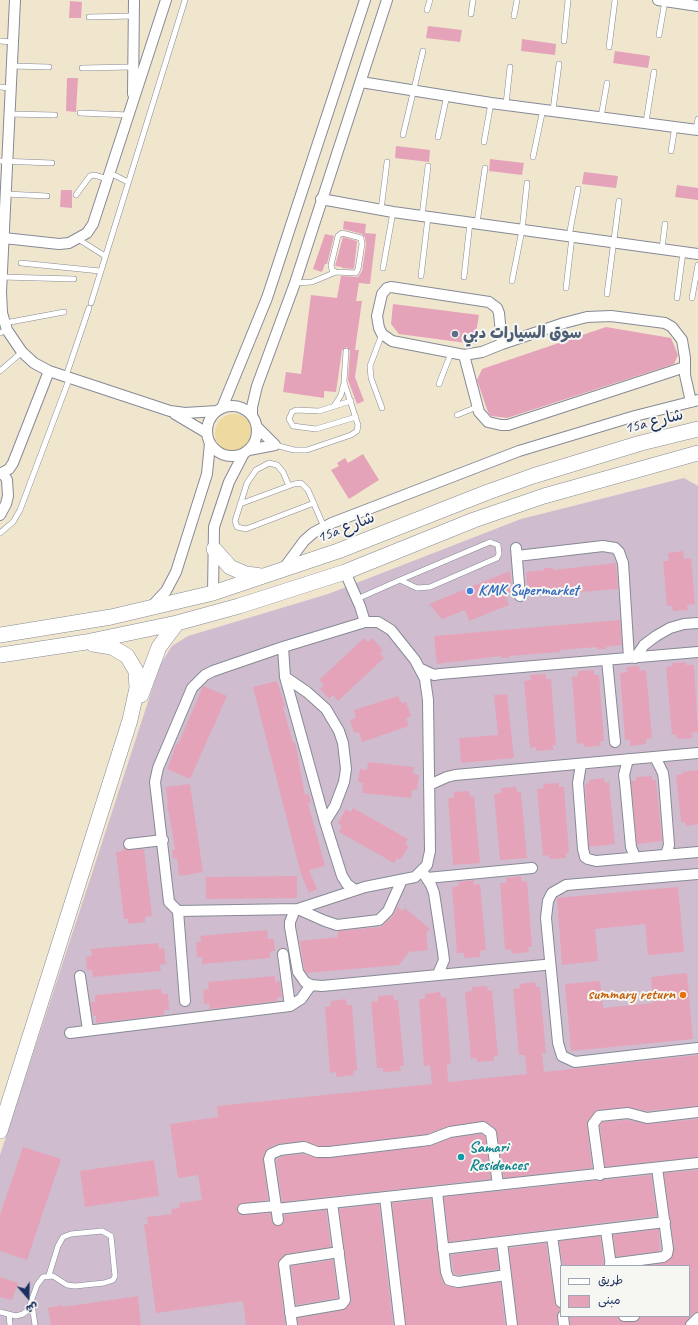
<!DOCTYPE html>
<meta charset="utf-8">
<style>
body{margin:0}
#map{position:relative;width:698px;height:1325px;overflow:hidden;background:#f0e6ce;font-family:Caveat,"Playpen Sans Arabic",sans-serif}
canvas{display:block}
.legend{position:absolute;left:560px;top:1265px;width:130px;height:52px;box-sizing:border-box;background:#f6f6f2;border:1px solid #9ea6b7;margin:0;padding:5px 7px;list-style:none;font-size:12px;color:#1b2f5e}
.legend li{display:flex;align-items:center;gap:8px;height:20px}
.legend b{width:20px;border:1px solid #9ea6b7}
.north{position:absolute;left:8px;top:1277px;width:40px;height:40px;-webkit-text-stroke:3px #f6f6f2;paint-order:stroke;rotate:160deg;font-size:11px;font-weight:700;line-height:16px;text-align:center;color:#1b2f5e}
.north::after{content:'';display:block;margin:auto;width:14px;height:18px;background:#1b2f5e;clip-path:polygon(50% 0,100% 100%,50% 72%,0 100%)}
</style>
<div id="map">
<canvas width="698" height="1325"></canvas>
<ul class="legend">
<li><b style="height:5px;background:#fff"></b>طريق</li>
<li><b style="height:11px;background:#e5a3b9"></b>مبنى</li>
</ul>
<div class="north">ش</div>
</div>
<script>
const g = document.querySelector('canvas').getContext('2d');
g.lineJoin = 'round';
function fillPath(path, color) { g.fillStyle = color; g.fill(path, 'evenodd'); }
const shape = rows => new Path2D(rows.map(r => 'M' + r).join(''));
function strokePath(path, color, width, dash) { g.strokeStyle = color; g.lineWidth = width; g.lineCap = dash ? 'butt' : 'round'; g.setLineDash(dash || []); g.stroke(path); }
function label(font, color, halo, rows, align = 'center') {
  g.font = font + ' Caveat,"Playpen Sans Arabic",sans-serif'; g.lineWidth = 4; g.setLineDash([]); g.textBaseline = 'middle'; g.strokeStyle = halo; g.fillStyle = color; for (const [text, x, y, turn = 0] of rows) {
    g.save(); g.translate(x, y); g.rotate((+turn || 0) * Math.PI / 180); g.textAlign = isNaN(turn) ? turn : align; if (halo) g.strokeText(text, 0, 0); g.fillText(text, 0, 0); g.restore();
  }
}
fillPath(shape([
 [684,478,698,486,698,1325,0,1325,0,1155,160,665,172,646,188,636,328,594,521,519],
 [561,1266,689,1266,689,1316,561,1316]
]), '#cfbdcf');
fillPath(shape([
 '215 433a19 19 0 1 1 38 0a19 19 0 1 1-38 0Z'
]), '#eeda9e');
fillPath(shape([
 [70,1,82,2,81,18,69,18],
 [428,26,462,30,460,42,426,38],
 [522,39,556,44,555,55,521,51],
 [615,51,650,56,648,68,613,63],
 [67,78,78,78,76,112,66,111],
 [396,146,430,150,429,162,395,158],
 [490,159,524,163,522,175,489,171],
 [584,172,618,176,616,188,582,184],
 [677,185,698,188,698,200,675,197],
 [61,190,72,190,72,208,60,207],
 [344,221,366,224,365,233,376,234,370,284,359,283,356,301,362,301,355,350,359,350,355,377,364,401,357,404,348,380,350,351,347,347,342,350,336,392,324,391,324,398,283,392,286,372,301,374,311,295,337,298,341,276,358,277,362,271,366,245,365,237,362,234,343,229],
 [325,234,334,236,327,264,325,264,322,272,313,269],
 [343,237,357,241,354,269,342,268,342,267,335,266],
 [393,304,479,315,474,344,399,334,391,324],
 [606,327,671,338,678,355,674,364,507,418,491,416,488,412,477,380,482,369],
 [363,454,379,480,349,499,331,470,339,466,337,463,345,458,348,463],
 [683,551,684,559,691,558,695,604,687,605,688,610,673,611,672,606,667,606,663,561,669,561,668,553],
 [616,563,618,589,528,596,526,572,544,570,544,568,553,568,553,570],
 [510,571,512,592,505,594,509,605,496,610,469,621,465,610,442,619,429,604],
 [620,620,622,645,606,647,606,649,598,649,597,647,560,650,560,652,509,656,509,658,501,658,501,656,437,664,434,636],
 [364,638,368,642,372,638,383,650,380,653,384,658,338,701,333,695,329,699,320,689,324,685,319,680],
 [686,662,686,665,694,665,698,732,692,733,693,738,677,739,676,734,672,735,666,667,672,666,672,663],
 [639,666,640,671,646,670,652,738,646,739,646,744,630,746,630,740,625,740,620,673,627,672,626,667],
 [594,670,594,675,599,675,604,741,600,741,601,746,584,747,583,743,577,744,572,677,578,676,578,671],
 [546,674,546,679,551,679,556,745,553,745,553,750,536,751,536,747,530,748,524,681,531,680,530,675],
 [277,681,285,706,283,707,293,743,295,742,305,795,309,794,311,803,308,803,325,866,309,870,317,889,309,893,301,874,253,687],
 [203,686,227,696,190,779,167,769,174,752,173,752,176,744,178,745],
 [507,694,514,758,461,763,459,738,498,735,494,695],
 [398,696,401,703,406,702,411,716,406,718,409,726,362,742,359,732,354,733,350,720,356,718,354,710],
 [368,762,414,767,413,774,419,775,417,790,412,790,411,798,362,793,363,783,358,782,360,769,367,770],
 [698,770,698,824,686,826,685,822,681,822,676,775,683,774,682,772],
 [652,776,652,780,656,780,662,841,637,844,631,781,636,781,636,777],
 [604,778,605,783,609,782,615,844,589,847,585,784,589,783,589,780],
 [559,783,559,787,564,787,569,853,566,853,566,858,549,859,549,855,543,856,537,789,544,788,543,784],
 [190,784,203,872,179,876,177,858,173,859,172,850,175,849,169,812,168,813,167,804,168,804,166,787],
 [516,787,517,792,521,792,527,858,500,860,494,794,501,793,501,788],
 [469,791,470,797,474,796,480,863,453,865,448,798,454,798,454,792],
 [353,808,408,839,405,844,409,846,400,860,397,858,394,863,339,832,342,826,338,823,346,809,351,812],
 [123,846,127,850,144,849,152,916,145,917,145,922,128,924,128,919,124,919,116,852,123,851],
 [297,876,297,898,206,899,206,877],
 [521,876,522,882,527,881,532,947,528,947,529,952,512,954,511,949,505,950,500,883,506,883,506,878],
 [474,880,474,885,480,884,486,950,480,951,480,957,464,958,464,953,457,953,452,887,459,886,458,882],
 [678,887,684,952,648,955,645,924,595,929,598,961,562,965,557,898],
 [398,907,402,911,405,908,430,929,426,933,428,950,409,952,399,965,307,973,304,969,300,941,338,937,338,931,381,927,393,916],
 [267,930,268,939,274,939,275,951,270,952,270,958,202,964,202,957,197,957,196,942,201,942,200,936],
 [158,943,159,949,164,948,166,964,160,965,161,971,93,977,92,970,87,970,86,957,92,956,91,949],
 [687,973,693,1039,571,1051,565,984,600,981,603,1008,653,1003,651,977],
 [275,976,275,982,280,981,282,997,277,998,278,1001,210,1009,209,1003,204,1004,203,990,209,989,208,982],
 [535,982,536,987,540,987,546,1053,542,1053,544,1072,698,1055,698,1106,647,1111,628,1107,596,1110,587,1124,592,1168,504,1178,497,1132,495,1128,484,1121,449,1126,427,1134,329,1146,318,1146,304,1141,277,1144,268,1148,263,1157,268,1200,240,1204,237,1207,238,1212,244,1215,270,1213,273,1224,279,1226,284,1223,284,1215,326,1210,331,1247,287,1254,278,1262,285,1325,246,1325,243,1301,156,1313,144,1224,148,1224,147,1217,172,1214,171,1209,180,1208,179,1203,202,1200,198,1175,178,1178,170,1124,218,1117,217,1106,432,1084,430,1065,424,1066,419,999,425,999,425,994,440,992,441,998,446,997,451,1063,447,1064,448,1082,527,1074,525,1055,519,1055,513,989,520,988,520,984],
 [487,986,488,991,492,990,498,1056,494,1056,494,1061,477,1062,477,1058,471,1059,465,992,472,991,472,987],
 [161,989,162,994,168,994,169,1010,164,1010,164,1015,96,1023,96,1016,93,1016,90,1002,95,1002,95,995],
 [393,995,394,1000,398,1000,404,1066,400,1066,401,1071,383,1072,383,1068,377,1068,371,1002,378,1001,378,996],
 [346,999,347,1005,352,1005,357,1070,353,1071,354,1075,336,1077,336,1072,330,1073,325,1007,331,1006,331,1001],
 [698,1119,698,1157,605,1167,600,1126,602,1122,627,1120,648,1124],
 [481,1134,485,1137,491,1179,282,1202,276,1160,282,1156,303,1154,317,1158,330,1158,430,1146,452,1138],
 [23,1147,61,1159,27,1260,0,1251,0,1215],
 [154,1160,159,1196,85,1207,80,1171],
 [698,1170,698,1312,693,1313,685,1325,570,1325,570,1316,618,1316,619,1320,624,1322,637,1322,640,1316,689,1316,689,1266,644,1266,664,1263,673,1255,674,1248,664,1173],
 [651,1175,657,1216,449,1242,444,1197],
 [431,1199,440,1273,443,1283,447,1286,459,1288,500,1282,505,1325,406,1325,392,1203],
 [379,1204,393,1325,298,1325,298,1318,343,1310,350,1304,351,1299,339,1209],
 [659,1229,660,1251,616,1257,613,1235],
 [600,1236,604,1266,563,1266,559,1241],
 [546,1243,555,1303,556,1306,561,1308,557,1314,557,1325,518,1325,509,1248],
 [496,1249,499,1269,458,1275,454,1274,451,1255],
 [333,1260,338,1298,296,1305,291,1266],
 [0,1277,18,1283,12,1300,0,1297],
 [138,1296,141,1325,51,1325,48,1308,62,1305,63,1307]
]), '#e5a3b9');
const lane = shape([
 [427,10,430,0],
 [471,14,473,0],
 [514,16,517,0],
 [89,17,133,16],
 [659,35,665,1],
 [0,41,12,42],
 [564,41,568,0],
 [609,47,615,0],
 [11,66,49,67],
 [82,68,132,67],
 [0,87,10,88],
 [506,104,510,67],
 [553,110,559,64],
 [80,113,129,115],
 [9,114,55,115],
 [601,117,607,83],
 [646,122,654,72],
 [696,129,698,119],
 [403,135,423,51],
 [438,137,447,95],
 [484,142,491,103],
 [671,151,675,126],
 [533,157,543,109],
 [0,161,52,163],
 [110,173,128,182],
 [6,194,47,196],
 [76,195,90,176,94,175,108,179],
 [381,210,387,162],
 [422,216,428,166],
 [477,223,485,168],
 [569,236,578,189],
 [78,239,105,256],
 [662,249,665,224],
 [21,263,100,271],
 [383,268,393,212],
 [421,276,428,217],
 [2,277,74,279],
 [464,277,470,222],
 [512,281,522,230,527,183],
 [295,283,312,282,336,272,356,273,358,269,362,244,361,238,342,233,338,236,331,265,332,270,336,272],
 [566,288,572,237],
 [607,294,619,201],
 [677,298,683,252],
 [692,298,698,265],
 [91,303,185,0],
 [5,323,64,312],
 [0,333,7,330],
 [0,371,22,352],
 [66,376,89,308],
 [439,384,451,353],
 [351,401,319,411,296,410,292,412,289,419,293,426,316,429,356,417],
 [334,406,341,395,344,383],
 [382,408,371,378,370,366,382,334],
 [457,415,477,407],
 [275,445,294,450,307,450,351,435,357,431,358,425,344,382,346,351],
 [289,486,283,472,277,465,269,463,256,470,247,483,235,521,237,527,246,529,314,503],
 [240,504,294,484,301,483,308,490,324,527],
 [0,533,13,522,20,510,70,377],
 [490,542,498,545,499,554,497,558,430,587,417,588,400,580,490,542],
 [357,599,400,580],
 [32,1304,35,1325],
 [0,1312,16,1316,23,1314,28,1310,37,1285,43,1277,53,1276,67,1285,75,1286,104,1283,113,1280,115,1276,111,1236,102,1231,71,1234,63,1237,58,1246,49,1275],
 [9,1315,10,1325]
]);
const street = shape([
 [15,0,1,292,2,313,7,330,22,352,34,363,49,371,170,411,185,413,217,411],
 [658,0,698,6],
 [361,82,491,103,698,130],
 [133,94,134,0],
 [321,199,393,212,698,254],
 [4,238,59,244,69,243,87,233,93,224,166,0],
 [391,287,489,302,497,308,499,313,502,344,482,352,464,355,392,341,382,334,379,328,377,316,382,294,387,288,391,287],
 [502,344,564,323,587,317,611,316,665,323,672,327,682,340,685,358,685,375,691,402],
 [464,355,479,412,488,422,501,425,508,425,685,367],
 '207 431a25 25 0 1 1 50 0a25 25 0 1 1-50 0Z',
 [222,408,267,298,365,0],
 [175,414,207,433],
 [252,416,252,407,257,386,295,283,387,0],
 [257,427,275,445],
 [249,450,275,445],
 [0,474,9,469,13,463,49,371],
 [0,515,6,504,8,496,7,480,3,473],
 [516,548,520,596],
 [517,556,603,546,615,548,619,552,623,563,629,658],
 [284,568,304,541,313,533,332,523,519,451,635,416,698,400],
 [345,572,360,606,365,622],
 [213,593,214,527,229,482,244,453],
 [152,606,166,591,176,572,207,474,210,443],
 [365,622,378,622,391,630,415,660,425,679,428,700,430,851,427,865,415,877,365,887,298,909,178,911,169,902,155,782,158,768,192,688,205,675,213,671,283,647,365,622],
 [283,647,285,677,325,822,342,876,347,884,355,890],
 [635,658,644,645,656,636,670,628,684,624,698,623],
 [607,660,615,742],
 [421,669,434,675,440,674,698,652],
 [285,677,307,692,326,709,339,731,343,743,346,769,344,782,335,806,325,822],
 [655,757,663,773,664,781,669,845,666,855],
 [628,759,624,775,625,782,631,847,635,857],
 [581,764,578,783,583,849,585,857,588,859,596,861,698,852],
 [429,785,447,777,455,775,698,753],
 [129,844,163,840],
 [422,871,431,885,434,893,443,952,444,960,438,974],
 [698,874,566,885,552,893,548,901,546,918,558,1043,562,1056,575,1062,698,1048],
 [427,878,532,868],
 [402,880,388,911,379,920,337,925,325,921,298,909,294,912,290,922,290,927,298,972,305,982,311,985,322,986,544,965],
 [178,911,185,1001],
 [283,954,290,1006],
 [80,976,88,1030],
 [70,1033,290,1006,301,999,311,985],
 [600,1175,593,1124,599,1116,628,1113,647,1118,698,1112],
 [437,1192,446,1272,449,1280,458,1282,506,1275],
 [385,1197,400,1325],
 [243,1209,276,1206],
 [276,1209,698,1163],
 [278,1220,269,1159,271,1154,280,1150,304,1147,317,1152,329,1152,429,1140,450,1132,483,1127,491,1133,498,1185],
 [606,1230,611,1266],
 [552,1236,561,1302],
 [502,1242,512,1325],
 [443,1249,665,1222],
 [610,1264,663,1257,667,1254,668,1249,657,1168],
 [290,1313,342,1304,345,1300,332,1203],
 [563,1316,564,1325],
 [624,1316,634,1316],
 [292,1325,284,1264,288,1260,339,1252],
 [691,1325,698,1318]
]);
const secondary = shape([
 [214,549,230,567,246,574,261,576],
 [0,635,111,617,213,593,338,551,488,492,533,476,641,443,698,429],
 [0,655,86,642,177,623,239,606,345,572,474,520,544,496,698,453],
 [141,695,159,647,177,623],
 [0,1131,130,720,137,688,136,671,127,656,112,647,93,644]
]);
strokePath(lane, '#868a96', 6);
strokePath(street, '#868a96', 12);
strokePath(secondary, '#868a96', 16);
strokePath(lane, '#fff', 5);
strokePath(street, '#fff', 10);
strokePath(secondary, '#fff', 15);
for (const [x, y, r, color] of [
 [455,334,4,"#5c6f8a"],
 [470,591,4,"#3f7fe0"],
 [683,995,4,"#e8710a"],
 [461,1157,4,"#0f9aa8"]
]) { const dot = new Path2D(); dot.arc(x, y, r, 0, 2 * Math.PI); g.fillStyle = color; g.fill(dot); strokePath(dot, '#f6f6f2', 1.5); }
label('bold 16px', '#4e5e75', '#f6f6f2', [
 ["سوق السيارات دبي",463,334]
], 'left');
label('16px', '#1b2f5e', '#f6f6f2', [
 ["15a شارع",654,422,-14],
 ["15a شارع",346,528,-21]
]);
label('bold 16px', '#366cbe', '#f6f6f2', [
 ["KMK Supermarket",478,591]
], 'left');
label('bold 16px', '#c56008', '#f6f6f2', [
 ["summary return",675,995]
], 'right');
label('bold 16px', '#0d838f', '#f6f6f2', [
 ["Samari",469,1148],
 ["Residences",469,1166]
], 'left');
</script>
